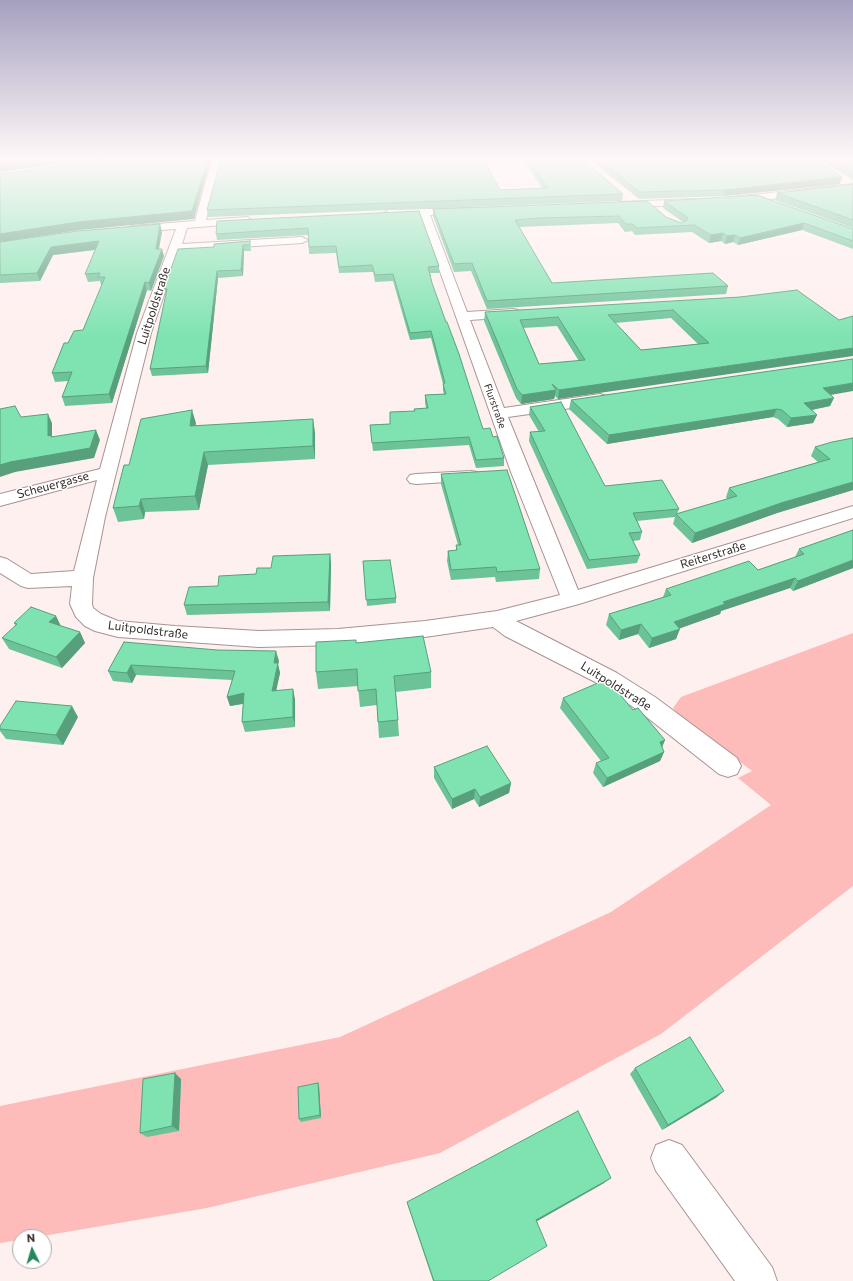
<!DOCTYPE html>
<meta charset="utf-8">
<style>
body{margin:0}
#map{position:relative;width:853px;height:1281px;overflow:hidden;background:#fef0ef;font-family:Commissioner,sans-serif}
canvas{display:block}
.north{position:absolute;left:12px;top:1229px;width:40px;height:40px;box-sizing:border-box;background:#fff;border:1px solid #adaaaa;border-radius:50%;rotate:355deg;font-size:11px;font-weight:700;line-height:16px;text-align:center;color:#332a2a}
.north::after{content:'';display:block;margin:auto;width:14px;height:18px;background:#27865d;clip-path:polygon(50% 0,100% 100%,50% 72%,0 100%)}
</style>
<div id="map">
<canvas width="853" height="1281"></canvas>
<div class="north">N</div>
</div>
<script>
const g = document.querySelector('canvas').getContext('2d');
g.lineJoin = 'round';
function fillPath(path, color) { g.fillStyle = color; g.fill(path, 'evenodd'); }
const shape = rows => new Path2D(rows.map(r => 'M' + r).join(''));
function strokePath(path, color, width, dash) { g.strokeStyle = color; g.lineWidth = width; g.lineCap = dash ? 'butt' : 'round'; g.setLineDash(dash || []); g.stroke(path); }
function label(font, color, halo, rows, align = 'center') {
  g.font = font + ' Commissioner,sans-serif'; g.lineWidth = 3; g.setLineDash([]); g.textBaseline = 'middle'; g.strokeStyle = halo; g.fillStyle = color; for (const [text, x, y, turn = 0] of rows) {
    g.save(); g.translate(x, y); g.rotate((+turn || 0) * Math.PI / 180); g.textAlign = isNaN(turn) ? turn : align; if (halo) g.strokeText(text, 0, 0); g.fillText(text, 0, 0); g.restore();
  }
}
fillPath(shape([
 [853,633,853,886,661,1034,440,1153,207,1208,37,1237,20,1237,20,1240,0,1243,0,1106,340,1037,611,912,771,805,738,778,752,771,679,716,673,708,681,697]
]), '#fdbbb9');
const minor = shape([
 [212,159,222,159,206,220,247,217,252,220,247,223,187,228,182,244,302,237,308,240,302,243,179,251,151,333,105,517,93,578,92,604,93,608,101,614,118,621,175,626,259,631,338,629,425,621,497,611,560,595,511,472,420,215,389,216,384,213,389,210,467,208,468,210,463,213,430,215,467,312,513,309,518,310,520,313,518,316,513,317,470,320,504,408,600,394,606,396,608,399,606,402,600,404,508,417,578,590,853,506,853,518,579,604,516,621,617,673,655,697,737,758,741,766,737,774,728,777,719,774,639,711,601,685,505,636,493,627,425,637,338,645,259,647,118,637,95,631,85,626,76,617,70,604,72,586,28,588,21,586,0,573,0,557,7,559,31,574,74,571,97,480,0,506,0,494,100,469,137,333,176,229,132,232,126,229,132,226,195,221,212,159],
 [853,184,853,190,733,203,728,200,733,197,853,184],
 [695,199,700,202,699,204,619,208,614,205,619,202,695,199],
 [471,471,477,472,480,476,477,480,416,484,410,483,407,479,410,475,416,474,471,471],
 [669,1140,682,1145,772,1267,777,1281,735,1281,656,1171,651,1158,656,1145,669,1140]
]);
strokePath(minor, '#a89392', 2);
fillPath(minor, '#fff');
fillPath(shape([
 [523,159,582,159,623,194,622,201,208,217,207,210,500,190,542,188],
 [589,159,815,159,840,184,724,196,639,199],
 [818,159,853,159,853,180],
 [853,184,853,228,775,200,777,193],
 [664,201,853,229,853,249,802,230,738,245,733,242,725,244,721,241,709,243,692,232,635,235,632,231,625,232,618,223,519,227,552,283,728,286,726,294,487,309,471,271,454,272,433,216,433,209,666,217,681,223,683,222,663,208],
 [419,211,439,266,439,273,430,273,432,283,483,429,493,437,504,458,504,466,476,468,469,445,373,451,370,425,390,424,414,411,414,409,426,408,425,403,425,395,444,394,443,391,443,384,431,338,410,340,393,281,375,282,373,272,339,273,336,253,309,254,308,235,217,240,216,234],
 [162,232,159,249,164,256,151,291,147,290,112,403,65,406,62,397,68,381,55,382,52,373,68,343,83,330,102,285,101,285,100,281,88,282,85,274,95,250,53,255,40,281,0,283,0,242],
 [250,241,251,251,244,251,243,276,218,278,208,373,152,376,150,369,166,295,164,288,214,247],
 [740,297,839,320,558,399,555,396,554,399,521,404,516,398,484,321,485,312],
 [671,318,698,344,641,350,615,323],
 [557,326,579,361,539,364,523,328],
 [831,395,830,406,812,410,817,415,813,423,787,427,778,419,773,417,607,444,569,409,571,400],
 [530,407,605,486,679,509,677,514,727,499,726,497,729,488,818,462,811,456,815,447,853,438,853,490,777,513,692,543,673,524,675,517,637,521,642,532,640,540,633,541,640,555,637,563,587,569,529,441,530,432,539,432,529,415],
 [196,423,195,426,315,432,315,459,208,465,199,510,145,512,144,519,118,522,113,508,129,465],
 [441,474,540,569,539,579,496,582,495,577,451,580,447,561,448,551,456,550,456,545,458,545,441,484],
 [853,530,853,568,793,591,790,588,721,611,720,614,679,628,676,639,649,648,638,634,619,640,606,625,609,614,663,597,666,589,758,570,795,557,799,549],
 [330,554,331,564,330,611,187,615,184,605,218,586,256,574,271,568],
 [363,561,396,598,396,603,367,606],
 [56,616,61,626,80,632,85,643,62,668,9,649,2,638,16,626,14,623],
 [124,642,279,661,278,664,280,673,276,690,295,699,295,727,245,732,242,722,243,704,230,706,227,697,232,680,136,675,132,683,113,681,108,671],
 [356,643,431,672,431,688,396,692,399,736,379,738,377,705,360,707,358,686,318,689,316,672],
 [563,698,633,710,665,740,662,746,664,752,660,761,603,787,593,773,596,763,601,761,560,708],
 [78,717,63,745,6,739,0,731,0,726],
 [434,767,511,783,509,793,479,807,474,799,452,809,434,778],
 [635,1068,717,1097,662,1130,630,1074],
 [181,1079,179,1131,147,1137,140,1133],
 [319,1086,321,1118,301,1122,299,1119],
 [604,1183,537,1221,488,1281,433,1281,408,1206,407,1202]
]), '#6cc398');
fillPath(shape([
 [44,159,107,159,73,162,0,172,0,165],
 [208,159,211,159,194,219,80,230,0,242,0,234],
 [842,177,840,184,724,196,726,190],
 [804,223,802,230,738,245,740,238],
 [160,224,162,232,157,257,156,249],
 [723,233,721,241,709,243,711,235],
 [735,235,733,242,725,244,727,236],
 [99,241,101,249,53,255,40,281,37,273,51,247],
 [243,245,244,251,243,276,241,270],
 [162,249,164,256,151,291,149,283],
 [217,271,218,278,208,373,206,366],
 [145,282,147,290,112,403,109,394],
 [853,348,853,356,558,399,559,390],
 [853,383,853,391,819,397,823,388],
 [556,390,554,399,521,404,522,395],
 [834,398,830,406,801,412,804,403],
 [777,409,773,417,607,444,609,435],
 [192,410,196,423,193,439,190,426],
 [48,414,52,423,52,439,48,436],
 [817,415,813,423,787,427,791,418],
 [313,419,315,432,315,459,313,446],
 [96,430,100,440,94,458,15,472,0,477,0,465],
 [204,452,208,465,199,510,195,496],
 [853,482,853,490,777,513,692,543,695,533,781,503],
 [141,499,145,512,144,519,139,506],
 [330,554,331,564,330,611,328,602],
 [853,560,853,568,793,591,798,581],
 [795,578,790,588,721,611,720,614,670,632,674,622,723,602],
 [56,616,61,627,49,622],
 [641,624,638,634,619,640,621,630],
 [680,629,676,639,649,648,652,638],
 [80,632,85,643,62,668,56,657],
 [276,651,279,661,278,664,280,673,274,701,272,691,274,663],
 [131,665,136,675,132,683,127,673],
 [293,689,295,699,295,727,293,717],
 [244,693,247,703,230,706,227,697],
 [72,706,78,717,63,745,56,735],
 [665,740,661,750,660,742],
 [664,752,660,761,603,787,607,778],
 [511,783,509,793,479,807,480,797],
 [475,789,474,799,452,809,452,799],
 [175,1073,181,1079,179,1131,172,1126],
 [318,1083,319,1086,321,1118,320,1115],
 [724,1091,717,1097,662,1130,668,1125],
 [611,1178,604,1183,532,1224,536,1220]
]), '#589f7c');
const building = shape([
 [0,159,44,159,0,165,0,159],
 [130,159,208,159,192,211,78,222,0,234,0,174,71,164,130,159],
 [221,159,483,159,500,190,548,188,528,159,582,159,623,194,207,210,221,159],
 [598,159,815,159,842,177,726,190,640,192,598,159],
 [831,159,853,159,853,172,831,159],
 [853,184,853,220,777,193,853,184],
 [757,195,853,229,853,241,804,223,740,238,735,235,727,236,723,233,711,235,694,225,637,228,633,224,626,224,619,216,538,218,515,220,552,283,713,273,728,286,487,301,472,263,454,264,433,209,647,201,666,217,681,223,687,220,688,218,664,201,757,195],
 [419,211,439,266,428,267,432,283,446,322,447,322,459,354,483,429,490,428,493,437,497,436,504,458,476,460,469,437,372,443,370,425,390,424,390,412,415,411,414,409,428,408,425,395,446,394,443,384,445,383,431,331,410,333,393,274,375,275,372,265,339,267,336,246,309,247,308,228,216,234,217,221,419,211],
 [160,224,156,249,162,249,149,283,145,282,109,394,62,397,72,372,52,373,64,343,68,343,74,331,83,330,105,277,98,277,100,273,85,274,99,241,51,247,37,273,0,275,0,242,78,231,160,224],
 [250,241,250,245,243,245,241,270,217,271,206,366,150,369,167,289,164,288,178,249,214,247,214,244,250,241],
 [797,290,839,320,853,316,853,348,559,390,552,384,556,390,522,395,517,389,485,312,740,297,797,290],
 [673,310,709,343,641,350,608,315,673,310],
 [558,317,585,360,539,364,520,320,558,317],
 [853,359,853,383,823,388,834,398,804,403,817,415,791,418,782,410,777,409,609,435,571,400,853,359],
 [561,402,605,486,662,480,679,509,633,513,642,532,629,533,640,555,589,560,530,432,545,431,530,407,561,402],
 [15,406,21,417,48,414,48,436,51,435,51,437,96,430,90,448,10,462,0,465,0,409,15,406],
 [192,410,190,426,313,419,313,446,204,452,195,496,141,499,139,506,113,508,124,465,129,465,141,419,192,410],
 [853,438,853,482,781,503,695,533,676,514,737,496,729,488,830,459,815,447,832,442,853,438],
 [507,470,540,569,497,572,496,567,451,570,448,551,457,550,456,545,461,545,441,474,507,470],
 [853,530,853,560,798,581,795,578,723,602,725,604,674,622,680,629,652,638,641,624,621,630,609,614,671,595,666,589,749,561,758,570,804,554,799,549,853,530],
 [330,554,328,602,184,605,189,587,218,586,219,576,256,574,257,568,271,568,273,556,330,554],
 [390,560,396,598,366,600,363,561,390,560],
 [31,607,56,616,49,622,80,632,56,657,2,638,17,624,14,623,31,607],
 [423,636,431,672,394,676,398,720,378,722,376,689,358,691,357,669,316,672,316,642,356,640,356,643,423,636],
 [124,642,217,650,276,651,274,663,278,663,272,691,293,689,293,717,242,722,244,693,227,697,235,671,131,665,127,673,108,671,124,642],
 [607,679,633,710,638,708,665,740,660,742,664,752,607,778,596,763,609,758,563,698,607,679],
 [16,701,72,706,56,735,0,729,0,726,16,701],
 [487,746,511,783,480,797,475,789,452,799,434,767,487,746],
 [690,1037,724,1091,668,1125,635,1068,690,1037],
 [175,1073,172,1126,140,1133,143,1079,175,1073],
 [318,1083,320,1115,299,1119,298,1087,318,1083],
 [578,1111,611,1178,536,1220,547,1246,488,1281,434,1281,407,1202,578,1111]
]);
fillPath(building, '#7ee3b1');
strokePath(building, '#589f7c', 1);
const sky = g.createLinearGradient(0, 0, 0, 338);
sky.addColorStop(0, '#a6a0c0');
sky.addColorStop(0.47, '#fff8f8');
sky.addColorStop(1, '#fff8f800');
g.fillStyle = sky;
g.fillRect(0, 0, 853, 338);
label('10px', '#332a2a', '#fff', [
 ["Flurstraße",495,406,70]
]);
label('12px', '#332a2a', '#fff', [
 ["Luitpoldstraße",154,306,-72],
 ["Scheuergasse",53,485,-15],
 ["Reiterstraße",713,555,-17],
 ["Luitpoldstraße",148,630,7],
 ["Luitpoldstraße",616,686,32]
]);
</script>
